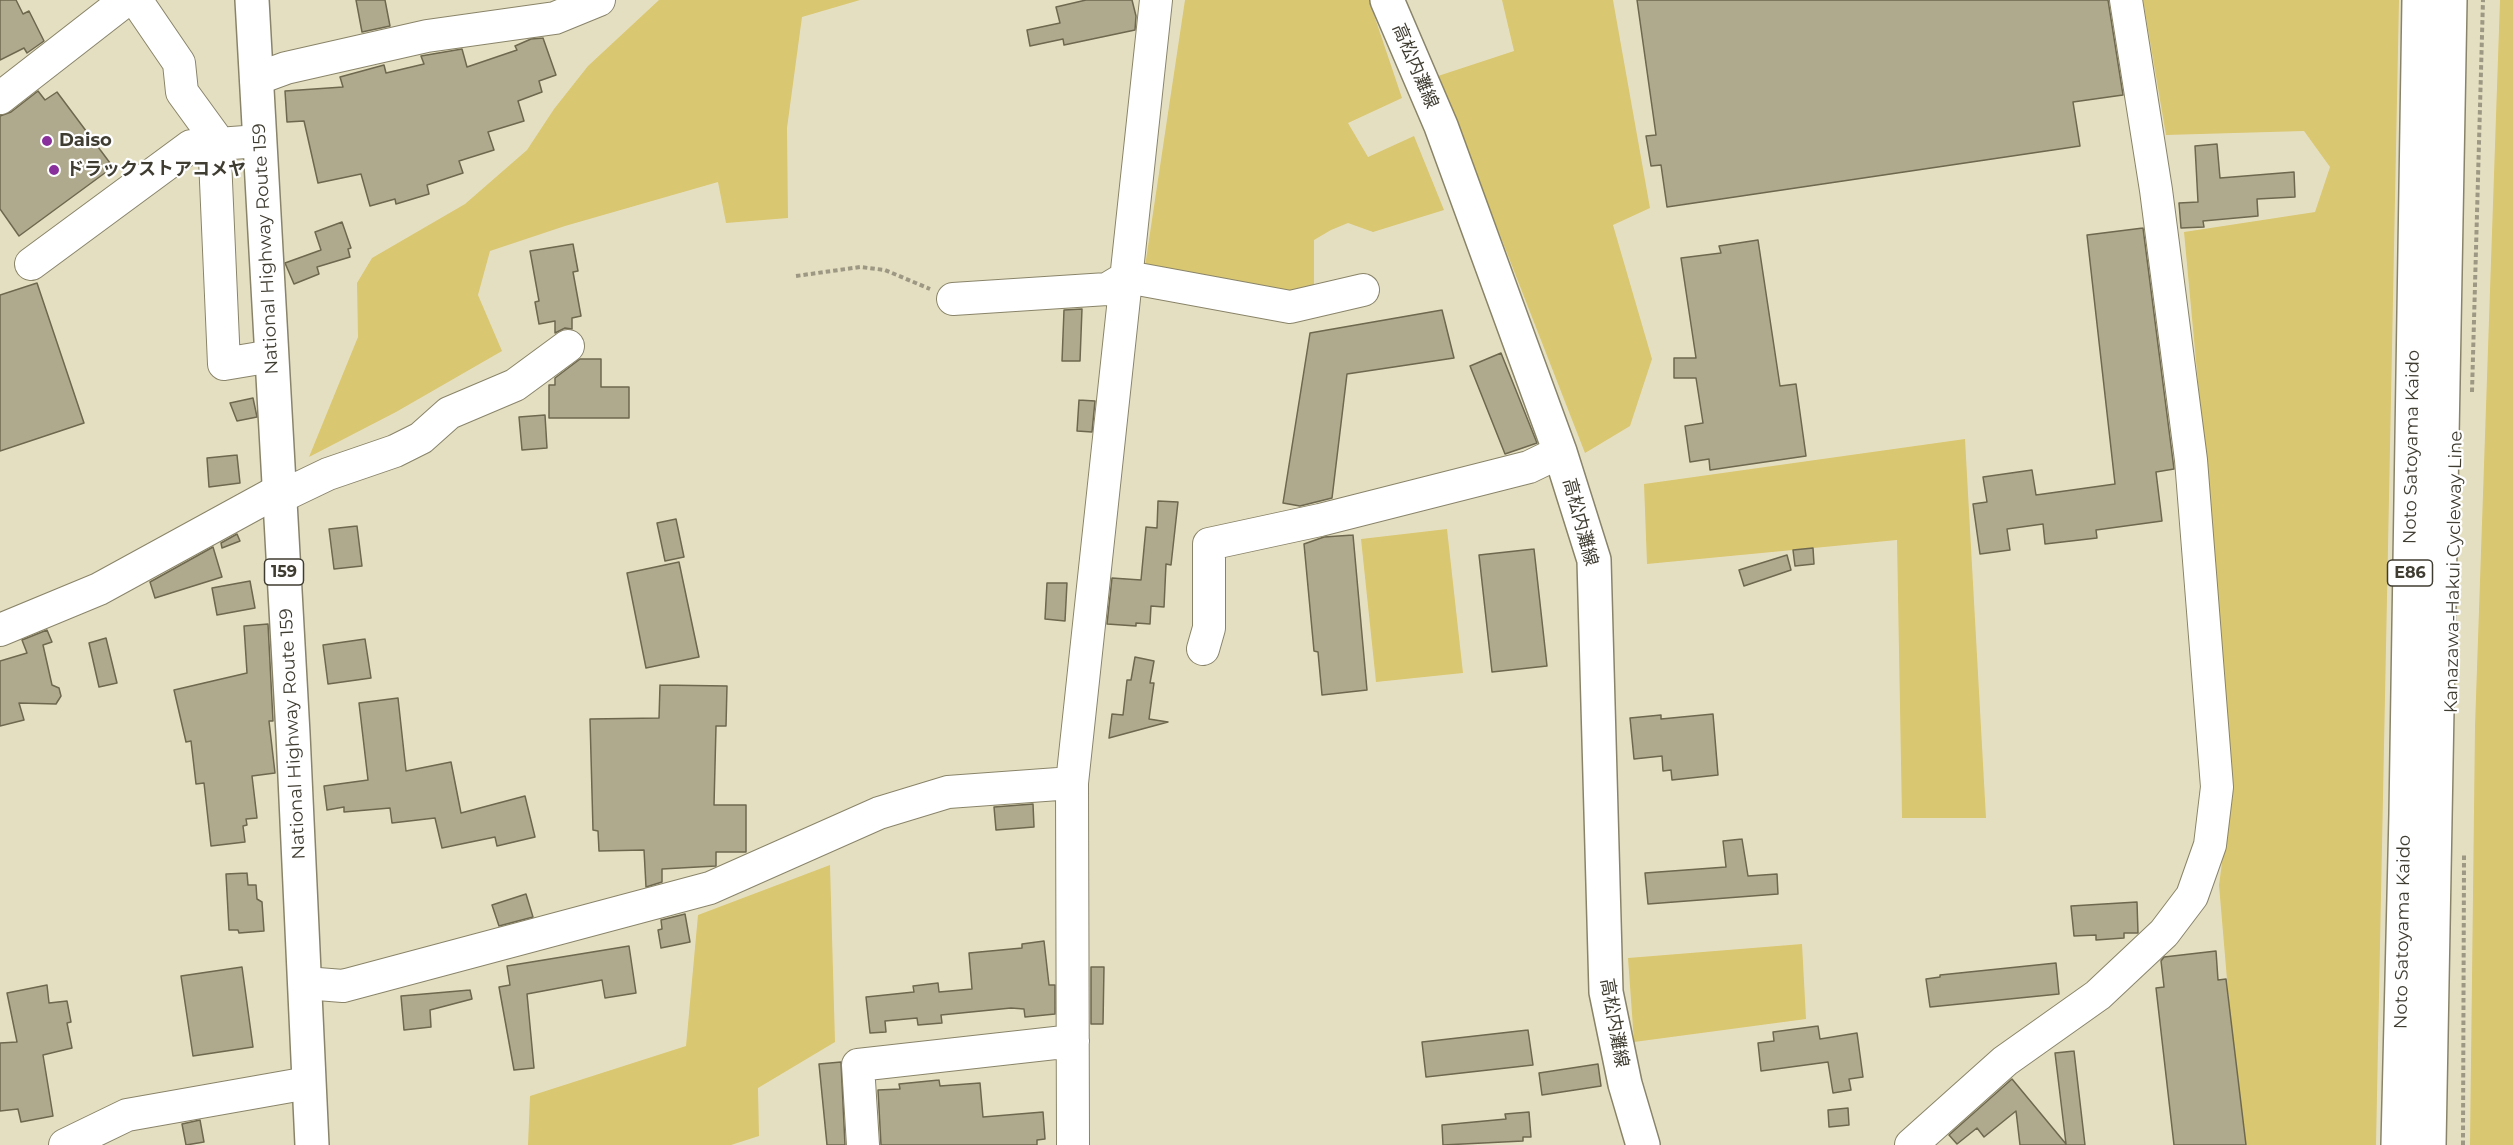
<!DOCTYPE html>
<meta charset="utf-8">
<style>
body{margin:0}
canvas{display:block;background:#e5dfc2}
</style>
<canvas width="2513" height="1145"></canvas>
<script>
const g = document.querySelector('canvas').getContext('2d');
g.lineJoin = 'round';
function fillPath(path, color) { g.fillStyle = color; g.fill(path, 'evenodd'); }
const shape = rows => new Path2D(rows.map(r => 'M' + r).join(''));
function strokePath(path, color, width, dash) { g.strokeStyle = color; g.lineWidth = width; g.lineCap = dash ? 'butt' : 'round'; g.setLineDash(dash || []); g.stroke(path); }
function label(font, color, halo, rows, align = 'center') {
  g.font = font + ' Montserrat,"Noto Sans JP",sans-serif'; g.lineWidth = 4.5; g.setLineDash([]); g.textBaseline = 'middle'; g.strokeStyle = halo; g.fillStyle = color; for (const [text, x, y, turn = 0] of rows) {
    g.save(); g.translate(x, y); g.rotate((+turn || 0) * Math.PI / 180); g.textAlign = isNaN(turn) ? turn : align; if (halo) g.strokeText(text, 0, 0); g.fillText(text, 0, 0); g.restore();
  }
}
fillPath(shape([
 [659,0,860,0,802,17,787,128,788,218,726,223,718,182,565,226,490,251,478,295,502,351,396,412,309,457,358,337,357,283,372,258,465,204,527,150,554,109,588,66],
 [1185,0,1369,0,1402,98,1348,123,1368,157,1414,136,1444,210,1373,232,1348,223,1331,230,1314,240,1314,286,1284,298,1144,273],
 [1502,0,1613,0,1650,208,1613,225,1652,359,1630,426,1585,453,1438,76,1514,51],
 [2143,0,2399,0,2376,1145,2241,1145,2219,885,2231,796,2220,619,2184,232,2315,212,2330,167,2304,131,2166,135],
 [2500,0,2513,0,2513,1145,2470,1145,2475,726],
 [1965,439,1986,818,1902,818,1897,540,1647,564,1644,484],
 [1447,529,1463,673,1376,682,1361,539],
 [830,865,835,1042,758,1088,759,1136,731,1145,528,1145,530,1096,686,1046,698,915],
 [1802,944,1806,1019,1634,1042,1628,958]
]), '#dac771');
const building = shape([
 [0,0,16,0,23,14,29,11,44,41,27,53,24,48,0,60,0,0],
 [356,0,385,0,390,26,362,32,356,0],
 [1086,0,1132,0,1136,16,1135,30,1064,45,1063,39,1030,46,1027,30,1060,23,1056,7,1086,0],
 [1637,0,2108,0,2123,95,2073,102,2080,146,1667,207,1661,165,1651,166,1646,136,1656,135,1637,0],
 [543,38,556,75,539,81,542,92,518,101,524,121,488,132,494,150,459,161,463,173,427,185,429,194,396,204,395,199,370,206,361,174,318,183,304,121,287,122,285,91,343,87,340,77,384,65,386,73,424,64,421,56,462,49,467,67,517,50,515,46,531,39,543,38],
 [38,91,45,100,57,92,113,167,19,236,0,209,0,116,11,112,38,91],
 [2217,144,2220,178,2294,172,2295,197,2257,199,2258,216,2203,221,2204,227,2181,228,2179,203,2198,202,2195,146,2217,144],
 [342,222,351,248,348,249,350,257,317,267,319,274,294,284,285,263,321,250,315,232,342,222],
 [2143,228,2174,469,2156,472,2162,521,2096,530,2097,538,2045,544,2043,524,2007,529,2010,550,1980,554,1973,504,1987,502,1983,477,2032,470,2036,495,2115,484,2087,235,2143,228],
 [1758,240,1780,386,1796,384,1806,456,1710,470,1709,459,1690,462,1685,426,1703,423,1696,378,1674,378,1674,358,1696,358,1681,258,1721,253,1719,246,1758,240],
 [573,244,578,271,573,272,581,316,572,318,572,329,565,328,555,333,555,321,539,324,535,302,539,301,530,251,573,244],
 [37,283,84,423,0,451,0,295,37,283],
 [1082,309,1080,361,1062,361,1064,310,1082,309],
 [1442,310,1454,358,1347,374,1332,498,1300,506,1283,503,1310,333,1442,310],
 [1501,353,1537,443,1505,454,1470,366,1501,353],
 [580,359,601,359,601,387,629,387,629,418,549,418,549,385,555,385,555,378,580,359],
 [253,398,257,417,237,421,230,403,253,398],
 [1079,400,1095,401,1092,432,1077,431,1079,400],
 [545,415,547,448,522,450,519,417,545,415],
 [237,455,240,483,209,487,207,458,237,455],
 [1158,501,1178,502,1171,565,1166,564,1164,607,1151,606,1150,624,1136,623,1136,626,1107,624,1112,578,1141,580,1146,527,1157,528,1158,501],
 [676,519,684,557,665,561,657,523,676,519],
 [357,526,362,566,334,569,329,529,357,526],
 [237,534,240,541,222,548,221,543,237,534],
 [1353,535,1367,690,1322,695,1318,652,1314,651,1304,544,1324,537,1353,535],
 [213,547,222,577,155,598,150,582,213,547],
 [1813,548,1814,564,1795,566,1793,550,1813,548],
 [1534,549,1547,666,1492,672,1479,555,1534,549],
 [1787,555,1791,570,1744,586,1739,570,1787,555],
 [679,562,699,657,646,668,627,573,679,562],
 [250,581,255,608,217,615,212,588,250,581],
 [1047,583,1067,583,1065,621,1045,619,1047,583],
 [268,624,273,721,269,721,275,773,252,776,257,818,246,819,247,825,243,826,245,842,211,846,204,783,196,784,191,741,186,742,174,690,247,673,244,626,268,624],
 [47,630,52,642,43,645,52,685,59,688,61,696,56,704,19,703,24,720,0,726,0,661,27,653,22,640,47,630],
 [106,638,117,683,99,687,89,643,106,638],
 [365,639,371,678,328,684,323,645,365,639],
 [1135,657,1154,661,1150,683,1154,683,1149,719,1168,722,1109,738,1112,714,1123,715,1127,680,1131,680,1135,657],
 [660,685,727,686,726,726,716,726,714,805,746,805,746,852,716,852,716,866,662,869,662,882,646,887,644,850,599,851,598,831,593,830,590,719,659,718,660,685],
 [398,698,406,771,451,762,461,813,525,796,535,837,497,846,495,837,442,848,435,818,392,823,390,808,344,812,344,807,327,810,324,786,368,780,359,703,398,698],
 [1713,714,1718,775,1672,780,1671,770,1663,771,1662,756,1634,759,1630,718,1661,715,1661,719,1713,714],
 [1033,804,1034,827,996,830,994,807,1033,804],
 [1742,839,1748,876,1777,874,1778,894,1648,904,1645,873,1726,867,1723,841,1742,839],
 [247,873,248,885,256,885,257,899,262,902,264,931,239,933,238,930,229,930,226,874,247,873],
 [526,894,533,917,499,926,492,905,526,894],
 [2137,902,2138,933,2124,933,2124,938,2096,940,2096,935,2074,936,2071,906,2137,902],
 [685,914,690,942,661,948,658,930,662,929,661,920,685,914],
 [1044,941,1049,985,1055,985,1055,1014,1025,1017,1024,1009,1011,1008,941,1015,942,1023,918,1025,917,1018,885,1021,886,1032,870,1033,866,997,914,992,913,986,938,983,939,992,972,989,969,953,1022,948,1022,944,1044,941],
 [629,946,636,993,605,998,602,980,527,994,534,1068,514,1070,499,987,510,985,507,966,629,946],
 [2216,951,2218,980,2226,979,2246,1145,2174,1145,2156,988,2164,987,2161,961,2164,957,2216,951],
 [2056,963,2059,994,1930,1007,1926,979,1940,977,1940,975,2056,963],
 [242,967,253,1047,193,1056,181,976,242,967],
 [1091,967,1104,967,1103,1024,1091,1024,1091,967],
 [47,985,49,1003,67,1001,71,1022,67,1023,72,1048,43,1055,53,1116,21,1122,18,1109,0,1111,0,1043,17,1042,7,993,47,985],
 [470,990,472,999,430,1010,431,1027,404,1030,401,996,470,990],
 [1818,1026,1820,1039,1857,1033,1863,1077,1849,1079,1851,1090,1833,1093,1828,1062,1761,1071,1758,1043,1774,1041,1773,1032,1818,1026],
 [1528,1030,1533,1065,1426,1077,1422,1042,1528,1030],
 [2074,1051,2085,1145,2020,1145,2016,1111,1984,1137,1977,1128,1957,1144,1949,1135,2012,1079,2066,1144,2055,1053,2074,1051],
 [841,1062,845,1145,827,1145,819,1064,841,1062],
 [1598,1064,1601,1086,1542,1095,1539,1073,1598,1064],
 [939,1080,940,1086,980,1083,983,1117,1043,1112,1045,1139,1037,1140,1037,1145,881,1145,878,1090,900,1089,899,1084,939,1080],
 [1848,1108,1849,1125,1829,1127,1828,1110,1848,1108],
 [1529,1112,1531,1137,1523,1137,1523,1141,1443,1145,1442,1125,1506,1119,1505,1114,1529,1112],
 [200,1120,204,1142,186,1145,182,1124,200,1120]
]);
fillPath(building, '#afa98e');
strokePath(building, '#6e684f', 1.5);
const minor = shape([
 [136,0,179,63,182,92,214,136,224,364,272,356],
 [256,79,286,68,427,36,555,18,599,0],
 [0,98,126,0],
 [31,264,191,146,259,141],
 [953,299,1107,289,1127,277,1290,307,1363,290],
 [280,497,328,474,395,451,421,438,449,413,515,385,568,346],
 [0,630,99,589,280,490],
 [1203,649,1209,628,1209,544,1320,520,1529,467,1560,452],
 [305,983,343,986,710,888,879,813,948,792,1072,783],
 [65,1145,127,1115,308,1083],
 [863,1145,858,1065,1073,1041],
 [1073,1145,1072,783,1156,0],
 [1911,1145,2005,1061,2098,995,2164,933,2192,896,2210,845,2217,787,2191,460,2156,190,2126,0]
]);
const major = shape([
 [1387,0,1441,126,1560,452,1594,560,1606,992,1625,1084,1643,1145]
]);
const highway = shape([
 [252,0,293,734,312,1145],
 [2398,1145,2406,814,2419,0],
 [2429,1145,2450,0]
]);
strokePath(minor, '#898469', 34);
strokePath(major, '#898469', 36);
strokePath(highway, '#898469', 36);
strokePath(shape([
 [796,276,860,267,885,270,930,289],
 [2472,392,2483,0],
 [2463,1145,2464,855]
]), '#9d9883', 4, [4.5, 3]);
strokePath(minor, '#fff', 32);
strokePath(major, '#fff', 33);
strokePath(highway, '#fff', 33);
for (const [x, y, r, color] of [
 [47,141,6,"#89309c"],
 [54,170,6,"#89309c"]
]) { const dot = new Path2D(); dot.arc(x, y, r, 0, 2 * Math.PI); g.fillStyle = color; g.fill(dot); strokePath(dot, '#fff', 2); }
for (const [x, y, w] of [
 [284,572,39],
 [2410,573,45]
]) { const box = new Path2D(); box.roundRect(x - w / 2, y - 13, w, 26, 4.5); g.fillStyle = '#fff'; g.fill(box); strokePath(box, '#3f3c31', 1.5); }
label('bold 16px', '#3f3c31', null, [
 ["159",284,572],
 ["E86",2410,573]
]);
label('18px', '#3f3c31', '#fff', [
 ["高松内灘線",1415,66,67],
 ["National Highway Route 159",266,249,-93],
 ["Noto Satoyama Kaido",2412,447,-89],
 ["高松内灘線",1580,522,75],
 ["Kanazawa-Hakui Cycleway Line",2454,572,-89],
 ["National Highway Route 159",293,734,-93],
 ["Noto Satoyama Kaido",2403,932,-89],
 ["高松内灘線",1614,1023,80]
]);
label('bold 18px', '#3f3c31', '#fff', [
 ["Daiso",59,141],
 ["ドラックストアコメヤ",66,170]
], 'left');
</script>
